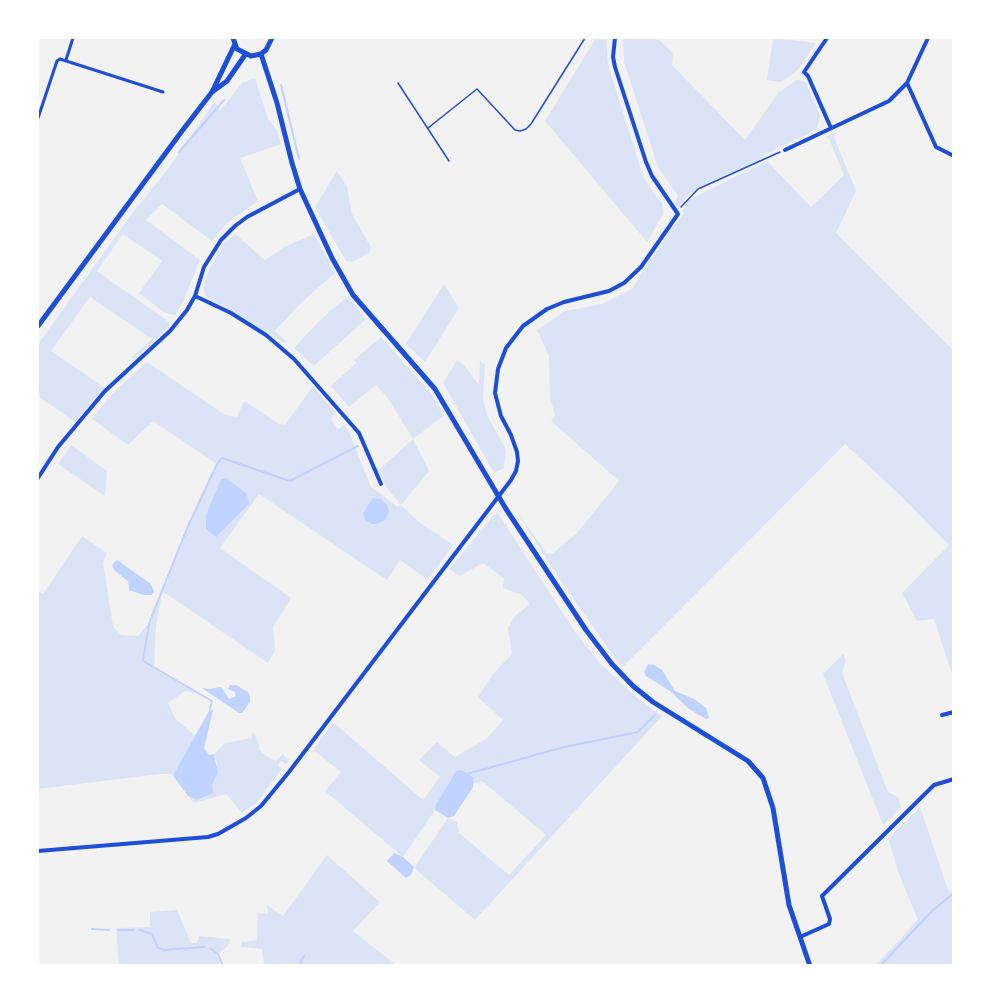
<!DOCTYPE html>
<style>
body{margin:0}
#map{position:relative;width:991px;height:1003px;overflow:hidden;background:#f2f2f2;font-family:Inter,sans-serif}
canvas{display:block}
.frame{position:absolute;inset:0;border:39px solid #fff;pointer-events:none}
</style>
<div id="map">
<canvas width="991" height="1003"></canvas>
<div class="frame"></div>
</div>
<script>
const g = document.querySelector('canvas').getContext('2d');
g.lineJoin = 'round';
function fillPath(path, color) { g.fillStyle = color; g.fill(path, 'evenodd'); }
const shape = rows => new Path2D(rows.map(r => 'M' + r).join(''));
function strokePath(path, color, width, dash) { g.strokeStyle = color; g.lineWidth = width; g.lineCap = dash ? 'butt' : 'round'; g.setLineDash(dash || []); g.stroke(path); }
fillPath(shape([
 [596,38,606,38,608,65,643,176,652,191,662,203,663,214,647,242,545,121],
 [623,38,657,38,673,53,672,65,745,140,778,93,797,80,805,81,821,117,816,130,762,156,763,158,699,187,687,196,679,208,675,203,678,196,658,167,647,133,624,62],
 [773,38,816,43,798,70,781,82,767,80],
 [255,78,268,119,277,130,281,144,240,158,258,201,226,224,212,241,162,204,146,220,200,260,182,304,175,315,165,313,139,293,162,261,123,234,97,271,169,322,169,327,136,358,131,358,152,339,90,297,51,351,105,388,75,422,38,396,38,344,134,211,168,169,215,101,220,111,242,83],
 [836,132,834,137,856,191,836,233,953,350,953,677,934,619,917,621,902,593,949,545,900,495,845,444,622,668,552,568,514,507,546,553,552,554,577,533,619,481,551,421,555,415,550,398,549,356,537,330,565,311,602,304,632,289,645,268,668,235,667,234,684,214,682,211,689,200,767,161,811,207,844,175,829,139,825,137],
 [337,171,347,187,352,214,371,247,370,252,352,262,346,261,315,207],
 [235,234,265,260,284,247,314,234,335,273,302,302,275,331,287,342,284,343,235,312,206,297,203,287,210,268,222,245],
 [444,284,459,308,425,362,406,344],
 [348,296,366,319,314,366,294,348,319,321],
 [381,337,431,393,445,415,413,439,429,471,401,505,420,523,453,545,428,580,400,560,387,580,259,494,220,548,291,598,273,627,275,651,268,663,162,591,188,526,217,464,153,421,128,445,92,419,113,393,147,362,225,415,237,417,244,401,279,424,285,425,313,386,336,413,331,418,334,425,338,429,344,425,349,432,371,487,398,507,401,505,386,487,379,470,413,439,387,397,376,385,349,407,331,386,356,363,354,360],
 [457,360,463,364,479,385,480,361,485,365,483,398,487,415,506,450,504,468,494,473,443,383],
 [71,445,107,471,105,496,58,464],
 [497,512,575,632,601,664,637,698,662,716,475,920,414,868,448,818,457,822,459,833,509,875,546,835,482,781,474,783,474,778,462,770,456,771,435,810,403,857,325,791,341,772,316,752,312,752,333,722,423,800,440,777,419,760,437,742,455,757,486,739,503,720,478,697,493,674,512,654,508,628,515,616,530,604,522,595,503,588,504,578,483,563,460,576,449,569],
 [82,536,107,553,103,563,113,626,121,635,138,636,149,623,162,593,156,627,154,668,201,694,185,691,168,703,175,718,195,736,174,777,171,774,159,774,38,789,38,591,43,594],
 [843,654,846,661,842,673,888,792,898,797,901,807,883,825,823,674],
 [252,732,257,737,260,750,265,755,276,761,283,754,289,760,286,764,281,761,278,765,282,769,257,802,242,813,226,794,194,803,188,796,197,800,216,780,217,763,214,754,225,743,252,738],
 [920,807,947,887,950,892,953,889,953,965,876,965,918,920,899,874,888,838],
 [327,855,380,902,353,931,396,965,264,965,262,949,240,947,242,942,257,940,258,913,268,914,267,905,283,916],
 [177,910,191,943,197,943,199,936,230,939,228,946,216,955,221,965,119,965,116,928,150,927,150,912]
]), '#dbe4f7');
fillPath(shape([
 [226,478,247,494,249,504,216,537,206,529,206,515,221,479],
 [373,498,381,499,387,505,389,511,385,520,377,524,372,524,365,520,363,513],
 [117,560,151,584,154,592,151,595,143,595,129,590,128,581,115,571,112,565],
 [648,664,654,665,662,670,675,691,694,699,706,708,709,718,706,719,699,715,688,708,670,691,646,676,644,672],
 [230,685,236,685,248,692,250,697,250,702,242,713,239,713,202,688,209,689,221,687,229,699,236,696,235,692,228,689],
 [210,709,213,710,204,748,209,755,214,754,218,773,212,785,213,793,197,800,188,796,174,777,174,774],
 [462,770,474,778,473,787,454,816,448,818,435,810,436,805,456,771],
 [394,853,403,857,414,867,411,875,406,878,387,861]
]), '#bfd3fe');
strokePath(shape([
 [281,85,299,159],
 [179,152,224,100],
 [210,709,212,701,143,661,149,624,155,608,188,526,217,464,222,458,290,481,358,446],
 [467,774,564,747,638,732,655,715],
 [92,929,109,930],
 [118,930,134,930],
 [140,930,152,934,158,948,164,950,204,947],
 [210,948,218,954,223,966],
 [299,966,304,956],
 [880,966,932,911,954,893]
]), '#bfd3fe', 2);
strokePath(shape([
 [681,207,698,189,780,152]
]), '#1d4ed8', 1.5);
strokePath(shape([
 [398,83,449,161],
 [428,128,477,89,515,130,520,131,526,129,531,124,585,38]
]), '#1d4ed8', 1.5);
strokePath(shape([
 [66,60,73,38],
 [38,118,57,61,60,59,163,92]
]), '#1d4ed8', 3);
strokePath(shape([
 [827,38,804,72,808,76,831,128],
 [907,83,936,147,954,156],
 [785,150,889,101,907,83,928,38],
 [195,296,231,313,266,335,294,359,359,433,381,484],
 [38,478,58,447,105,391,170,331,187,310,195,296,204,267,221,240,235,226,247,217,300,189],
 [942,715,954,712],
 [38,851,208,837,218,834,246,818,261,806,289,772,511,480,516,471,518,461,517,452,511,435,501,416,495,393,498,369,506,348,523,326,547,309,564,302,609,291,624,283,641,267,678,214,652,176,646,162,615,67,613,57,615,38],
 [800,937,829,924,830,919,822,896,934,785,954,779]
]), '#1d4ed8', 4);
strokePath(shape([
 [233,38,237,49,251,56,261,54,266,50,272,38],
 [261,54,277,103,292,163,300,189,332,258,353,295,435,389,506,509,586,630,612,664,633,686,653,702,748,761,763,778,773,808,789,905,810,966],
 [212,92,235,44],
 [38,326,182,131,212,92,227,81,245,55]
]), '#1d4ed8', 5);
</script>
